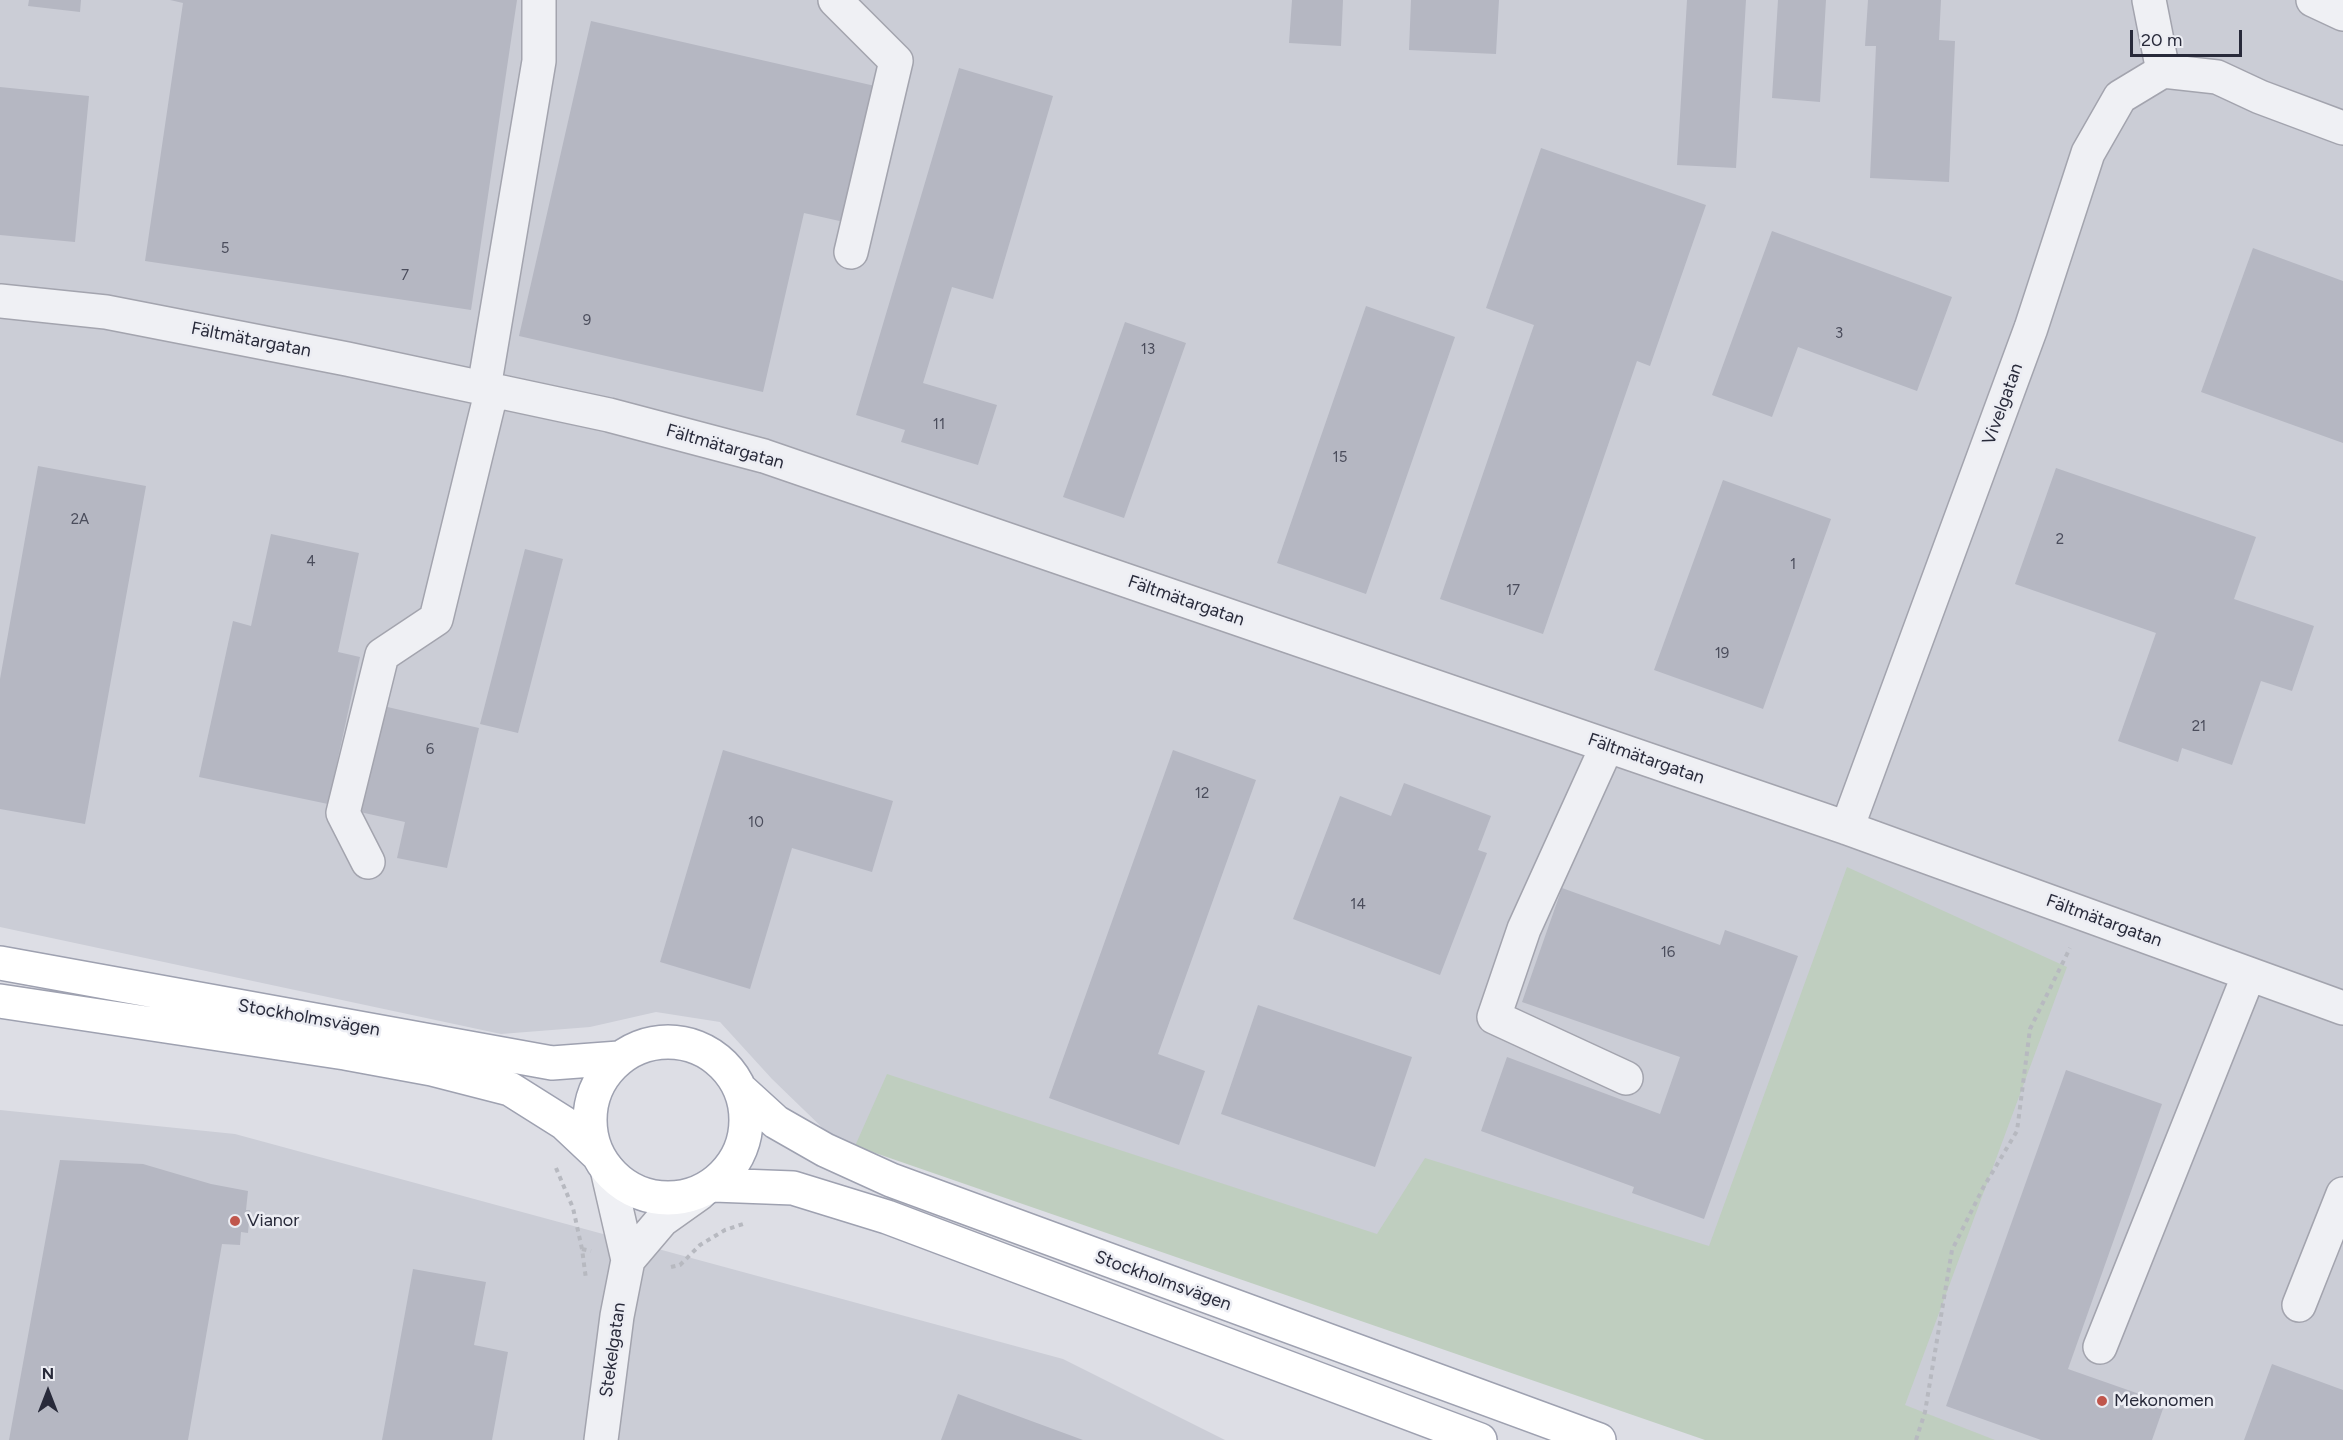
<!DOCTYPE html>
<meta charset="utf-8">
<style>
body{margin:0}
#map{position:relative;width:2343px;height:1440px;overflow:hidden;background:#dddee5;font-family:Figtree,sans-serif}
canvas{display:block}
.north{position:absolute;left:18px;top:1362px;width:60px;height:60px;-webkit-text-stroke:4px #ecedf3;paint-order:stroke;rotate:0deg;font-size:16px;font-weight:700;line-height:24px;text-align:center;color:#282a3a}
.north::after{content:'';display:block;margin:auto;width:21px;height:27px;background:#282a3a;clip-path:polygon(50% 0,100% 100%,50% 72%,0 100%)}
.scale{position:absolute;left:2130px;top:30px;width:112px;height:27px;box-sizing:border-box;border:3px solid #282a3a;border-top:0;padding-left:8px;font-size:18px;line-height:21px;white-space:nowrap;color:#282a3a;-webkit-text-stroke:4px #ecedf3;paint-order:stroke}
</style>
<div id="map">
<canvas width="2343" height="1440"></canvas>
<div class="north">N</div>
<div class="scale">20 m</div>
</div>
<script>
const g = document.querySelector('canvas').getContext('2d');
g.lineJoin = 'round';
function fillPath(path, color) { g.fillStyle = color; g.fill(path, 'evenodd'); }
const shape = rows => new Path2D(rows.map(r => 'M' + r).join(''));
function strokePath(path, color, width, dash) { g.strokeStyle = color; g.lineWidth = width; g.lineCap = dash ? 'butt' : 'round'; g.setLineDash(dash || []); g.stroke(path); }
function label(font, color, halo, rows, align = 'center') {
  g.font = font + ' Figtree,sans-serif'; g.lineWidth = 5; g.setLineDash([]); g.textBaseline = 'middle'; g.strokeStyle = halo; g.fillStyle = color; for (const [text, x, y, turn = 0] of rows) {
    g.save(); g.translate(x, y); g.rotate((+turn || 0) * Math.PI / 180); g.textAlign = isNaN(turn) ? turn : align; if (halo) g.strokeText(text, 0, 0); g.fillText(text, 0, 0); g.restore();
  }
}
fillPath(shape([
 [0,0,2343,0,2343,1440,1799,1440,1163,1235,835,1140,772,1079,720,1022,656,1012,590,1027,501,1034,0,927],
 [0,1110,235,1134,1063,1359,1225,1440,0,1440]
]), '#cbcdd6');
fillPath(shape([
 [1847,867,2067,967,1905,1405,1995,1440,1705,1440,855,1146,887,1074,1377,1234,1425,1158,1709,1246]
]), '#bfcebf');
fillPath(shape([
 [29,0,81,0,80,12,28,6],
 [170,0,517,0,471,310,145,261,183,3],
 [1292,0,1343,0,1341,46,1289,43],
 [1411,0,1499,0,1496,54,1409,50],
 [1687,0,1746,0,1736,168,1677,165],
 [1778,0,1826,0,1820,102,1772,98],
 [1868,0,1941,0,1939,40,1955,41,1949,182,1870,178,1876,46,1865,46],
 [591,21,875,86,844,222,804,213,763,392,519,336],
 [959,68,1053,96,993,299,952,287,923,383,997,405,978,465,901,442,905,430,856,415],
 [0,87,89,96,75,242,0,235],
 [1541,148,1706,205,1650,366,1637,361,1543,634,1440,599,1534,325,1486,308],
 [1772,231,1952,297,1917,391,1798,347,1772,417,1712,395],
 [2253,248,2343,281,2343,443,2201,392],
 [1366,306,1455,337,1366,594,1277,563],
 [1125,322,1186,343,1124,518,1063,497],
 [38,466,146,486,85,824,0,809,0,679],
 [2056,468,2256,537,2234,599,2314,626,2292,691,2261,681,2232,765,2182,748,2178,762,2118,741,2156,633,2015,584],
 [1723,480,1831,519,1763,709,1654,670],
 [271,534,359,553,338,652,360,657,328,804,199,777,233,621,251,626],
 [525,549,563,559,518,733,480,724],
 [383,706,479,728,447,868,397,858,405,822,360,812],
 [723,750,893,801,872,872,792,848,750,989,660,962],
 [1173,750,1256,780,1158,1054,1205,1071,1179,1145,1049,1098],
 [1404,783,1491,816,1478,850,1487,853,1440,975,1293,919,1340,796,1391,816],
 [1562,888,1720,945,1725,930,1798,956,1704,1219,1632,1193,1634,1187,1481,1131,1507,1057,1660,1114,1680,1057,1522,1002],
 [1258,1005,1412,1057,1375,1167,1221,1114],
 [2066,1070,2162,1104,2068,1369,2165,1403,2152,1440,2041,1440,1946,1406],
 [60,1160,143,1164,211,1184,248,1191,246,1210,250,1210,248,1233,241,1232,240,1245,222,1244,188,1440,9,1440],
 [413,1269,486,1282,474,1345,508,1352,492,1440,382,1440],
 [2272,1364,2343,1390,2343,1440,2244,1440],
 [958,1394,1083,1440,941,1440]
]), '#b5b7c2');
const minor = shape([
 [835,0,896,61,851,252],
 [2313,0,2343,14],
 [2163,71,2217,77,2260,97,2343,128],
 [0,301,106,312,347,359,609,415,764,456,1847,828,2343,1008],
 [484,388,539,61,539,0],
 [1607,746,1524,929,1494,1017,1626,1078],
 [1847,828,2031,328,2088,153,2120,97,2163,71,2149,0],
 [368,862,343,813,382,655,436,619,492,389],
 [628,1260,662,1220,700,1193],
 [2299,1305,2343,1194],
 [2100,1347,2249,974],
 [601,1440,617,1316,628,1260,607,1169]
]);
const major = shape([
 [0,963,552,1063,619,1058],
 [0,1001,345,1053,432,1069,510,1089,564,1123,598,1155],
 '590 1120a78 78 0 1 1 156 0a78 78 0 1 1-156 0Z',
 [742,1091,776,1122,825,1150,891,1180,1599,1440],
 [714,1185,793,1188,887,1217,1480,1440]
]);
strokePath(minor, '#a3a4ae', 36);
strokePath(major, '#9ea1b0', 36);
strokePath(shape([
 [556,1168,573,1208,582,1249,586,1279],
 [582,1249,591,1251],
 [671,1267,680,1265,700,1245,725,1230,743,1224],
 [1916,1440,1925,1412,1952,1250,1983,1188,2017,1131,2030,1029,2070,948]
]), '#b7b9c0', 4, [4.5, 4.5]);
strokePath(minor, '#eff0f4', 33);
strokePath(major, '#fff', 33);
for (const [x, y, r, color] of [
 [235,1221,6,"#c0564c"],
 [2102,1401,6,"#c0564c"]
]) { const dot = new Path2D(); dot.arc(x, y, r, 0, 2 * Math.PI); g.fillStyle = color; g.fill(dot); strokePath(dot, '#ecedf3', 2); }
label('15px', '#4b4d5c', null, [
 ["5",225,249],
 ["7",405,276],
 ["9",587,321],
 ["3",1839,334],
 ["13",1148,350],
 ["11",939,425],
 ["15",1340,458],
 ["2A",80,520],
 ["2",2060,540],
 ["4",311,562],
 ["1",1793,565],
 ["17",1513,591],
 ["19",1722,654],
 ["21",2199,727],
 ["6",430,750],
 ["12",1202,794],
 ["10",756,823],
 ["14",1358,905],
 ["16",1668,953]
]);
label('18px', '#282a3a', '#ecedf3', [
 ["Fältmätargatan",251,340,11],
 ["Vivelgatan",2003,404,-70],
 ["Fältmätargatan",725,447,16],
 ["Fältmätargatan",1186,601,19],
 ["Fältmätargatan",1646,759,19],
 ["Fältmätargatan",2104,921,20],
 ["Stockholmsvägen",309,1018,10],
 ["Stockholmsvägen",1163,1281,20],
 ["Stekelgatan",613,1350,-82]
]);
label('18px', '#282a3a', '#ecedf3', [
 ["Vianor",247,1221],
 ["Mekonomen",2114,1401]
], 'left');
</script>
